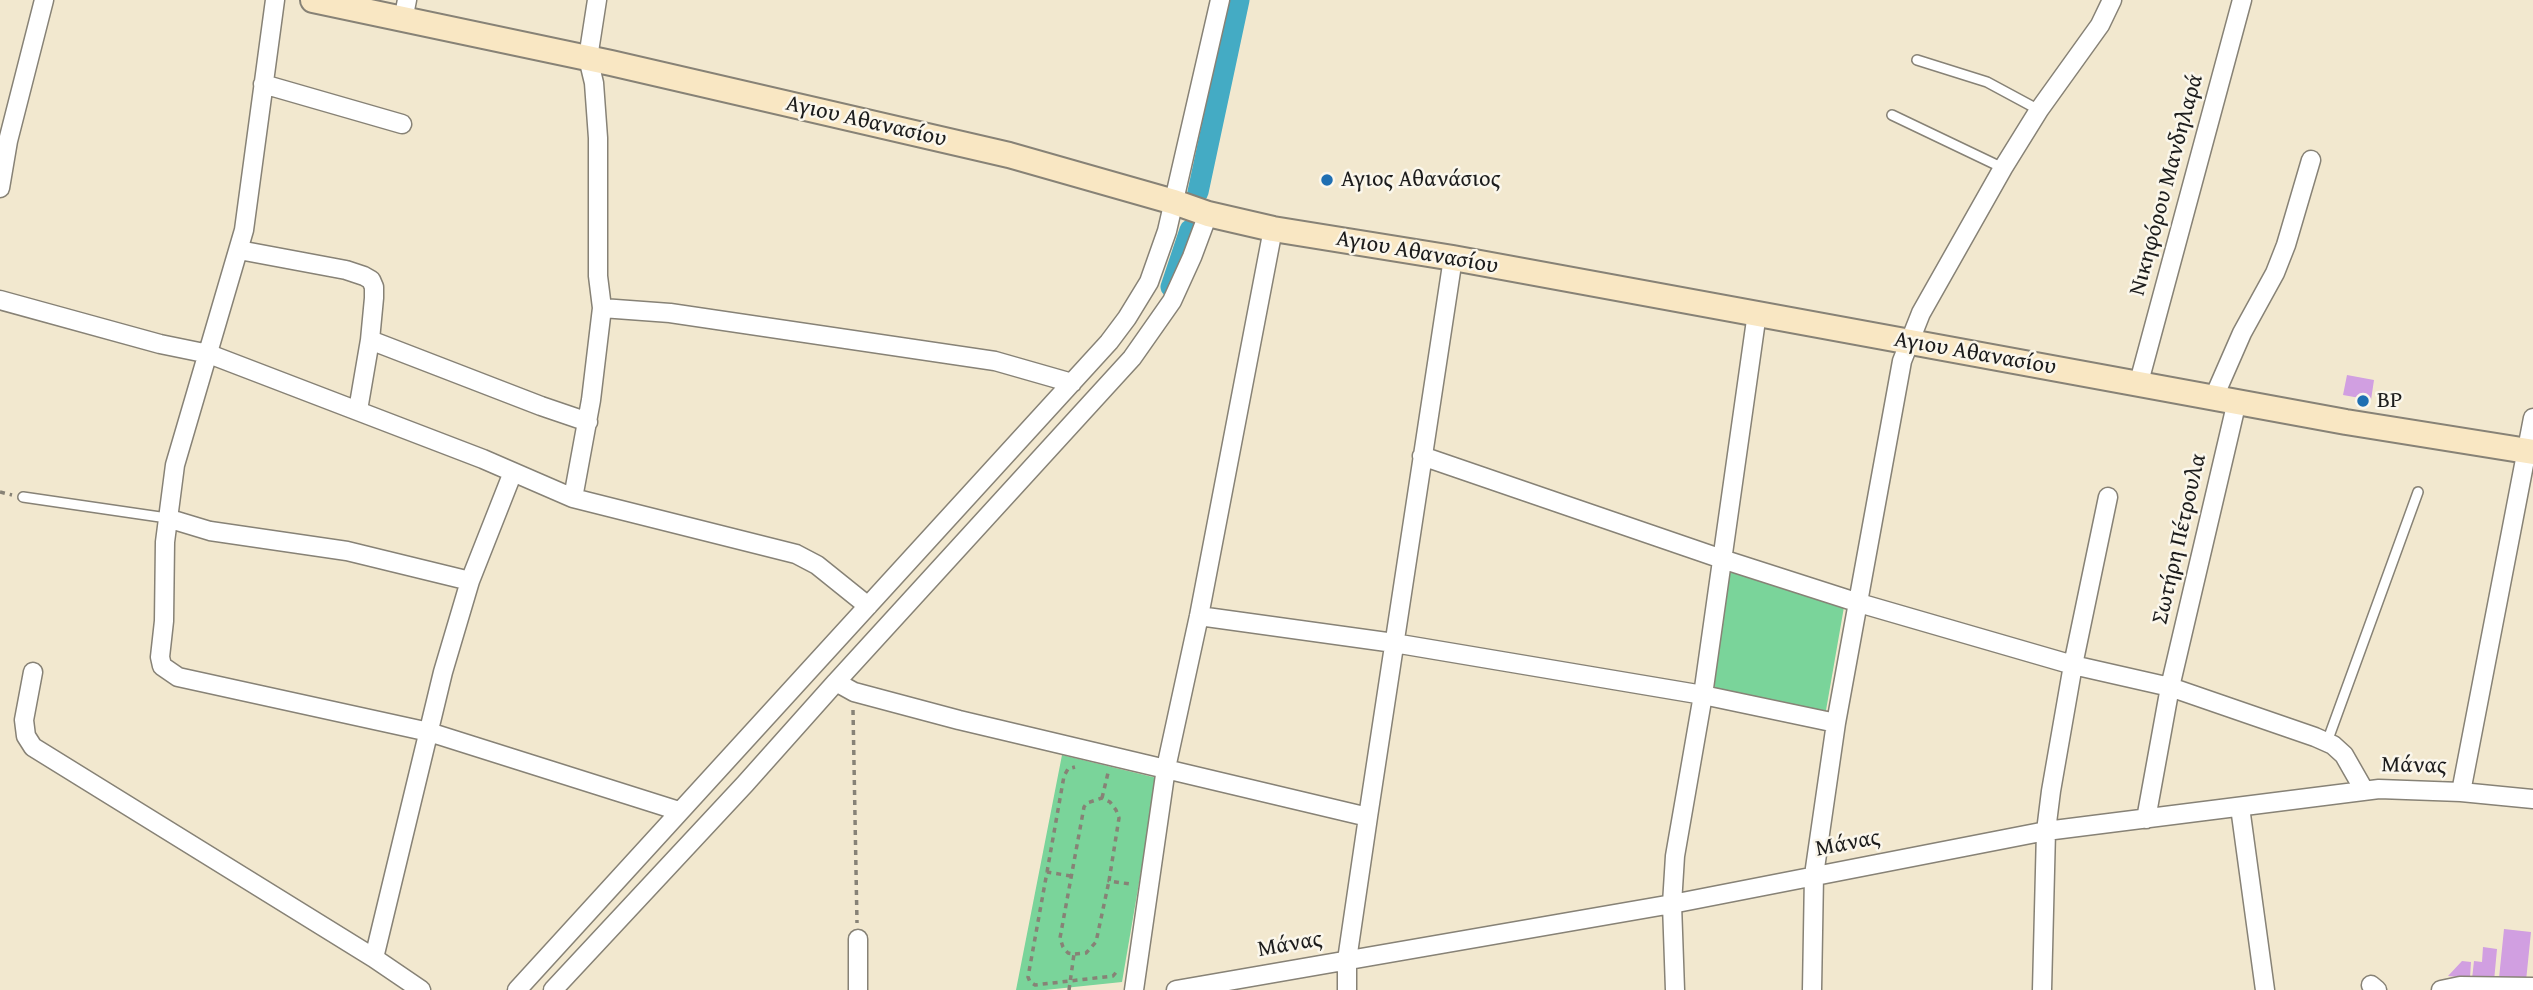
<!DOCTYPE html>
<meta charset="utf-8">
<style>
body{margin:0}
canvas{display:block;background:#f2e8cf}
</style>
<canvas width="2533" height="990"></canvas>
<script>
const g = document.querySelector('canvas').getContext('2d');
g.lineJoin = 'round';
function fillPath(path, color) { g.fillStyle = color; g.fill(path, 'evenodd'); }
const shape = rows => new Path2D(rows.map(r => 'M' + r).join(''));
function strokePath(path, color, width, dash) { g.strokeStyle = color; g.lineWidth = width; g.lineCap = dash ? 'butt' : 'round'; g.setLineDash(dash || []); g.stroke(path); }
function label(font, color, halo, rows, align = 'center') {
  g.font = font + ' "Gentium Book Plus",serif'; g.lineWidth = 5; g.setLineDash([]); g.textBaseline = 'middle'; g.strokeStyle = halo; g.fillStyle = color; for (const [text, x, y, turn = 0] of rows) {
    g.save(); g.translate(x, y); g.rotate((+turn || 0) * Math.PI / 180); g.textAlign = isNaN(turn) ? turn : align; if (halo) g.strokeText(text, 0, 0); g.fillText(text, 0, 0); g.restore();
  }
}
fillPath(shape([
 [1728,569,1844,607,1825,716,1711,696],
 [1062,755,1157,778,1122,982,1045,990,1016,990]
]), '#7ad49a');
strokePath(shape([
 [1198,192,1239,0],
 [1171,287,1190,230]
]), '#44abc4', 21);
fillPath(shape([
 [2347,375,2374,380,2371,400,2343,395],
 [2504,929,2531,932,2526,981,2499,978],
 [2483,947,2497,949,2494,981,2472,979,2474,961,2482,962],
 [2462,961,2471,962,2470,978,2448,976]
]), '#d19fe1');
const lane = shape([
 [1917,60,1987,82,2039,110],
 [1892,115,2003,168],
 [23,497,167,518],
 [2327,742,2418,492]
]);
const street = shape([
 [275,0,244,230,175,465,165,542,164,621,160,657,162,666,178,677,429,732,679,811],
 [403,20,407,0],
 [263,84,402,124],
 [0,188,8,141,44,0],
 [1208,214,1192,257,1172,301,1132,358,836,682,854,692,959,720,1368,817],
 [239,250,346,270,364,276,371,280,374,287,374,298,370,340,358,410],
 [0,300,160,344,209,354,483,459,573,498,796,554,817,565,868,606],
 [602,308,670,313,995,361,1072,383],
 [370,340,541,406,588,422],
 [2139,382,2242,0],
 [2214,397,2242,333,2275,273,2286,245,2311,160],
 [1422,456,1722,559,1859,603,2073,665,2170,687,2315,737,2333,745,2344,755,2364,790],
 [573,498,591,400,602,308,598,276,598,138,594,83,588,58,597,0],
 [167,518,210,531,347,551,470,581],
 [1199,616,1394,643,1703,695,1836,723],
 [33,672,24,720,26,736,33,747,374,958,443,672,470,581,513,472],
 [2461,792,2533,418],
 [2240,807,2265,990],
 [2146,819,2170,687,2237,401],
 [858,939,858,990],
 [374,958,421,990],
 [2371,985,2377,990],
 [517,990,1109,342,1127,318,1149,282,1167,231,1220,0],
 [553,990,745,784,836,682],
 [1134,990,1166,768,1199,616,1273,229],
 [1176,990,1672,904,2046,831,2379,789,2461,792,2533,799],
 [1347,990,1347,960,1368,817,1453,258],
 [1675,990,1672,904,1675,856,1703,695,1757,313],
 [1812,990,1814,875,1836,723,1902,361,1921,313,2003,168,2039,110,2100,25,2112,0],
 [2042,990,2046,831,2051,791,2073,665,2108,497],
 [2441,990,2460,986,2533,987]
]);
const secondary = shape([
 [313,0,611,63,1009,155,1174,202,1208,214,1273,229,1453,258,2346,422,2533,452]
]);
strokePath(lane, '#878276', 12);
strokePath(street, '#878276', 21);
strokePath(secondary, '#878276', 28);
strokePath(shape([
 [0,492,12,495],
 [853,710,857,923],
 [1102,798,1108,773],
 [1047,872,1064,776,1068,769,1075,767],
 [1071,876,1047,872,1028,977,1030,982,1035,985,1113,976,1118,970],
 [1075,954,1086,953,1096,942,1109,881],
 [1069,990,1074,954,1068,953,1063,947,1060,938,1084,807,1087,803,1102,798,1110,802,1116,810,1119,818,1109,881,1130,884]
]), '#878276', 3.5, [5, 5]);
strokePath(lane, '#fff', 9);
strokePath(street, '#fff', 18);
strokePath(secondary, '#f9e7c3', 24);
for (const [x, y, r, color] of [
 [1327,180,7,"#1f6fb2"],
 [2363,401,7,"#1f6fb2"]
]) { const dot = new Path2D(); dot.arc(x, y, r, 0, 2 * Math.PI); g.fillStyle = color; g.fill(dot); strokePath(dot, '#fbf7ec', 2.5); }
label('23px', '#1c1c1c', '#fbf7ec', [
 ["Αγιου Αθανασίου",866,122,13],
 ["Νικηφόρου Μανδηλαρά",2167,185,-75],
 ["Αγιου Αθανασίου",1417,253,10],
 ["Αγιου Αθανασίου",1975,354,10],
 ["Σωτήρη Πέτρουλα",2180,539,-77],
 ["Μάνας",2414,766,1],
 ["Μάνας",1848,844,-11],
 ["Μάνας",1290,945,-10]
]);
label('23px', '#1c1c1c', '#fbf7ec', [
 ["Αγιος Αθανάσιος",1341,180],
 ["BP",2377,401]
], 'left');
</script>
